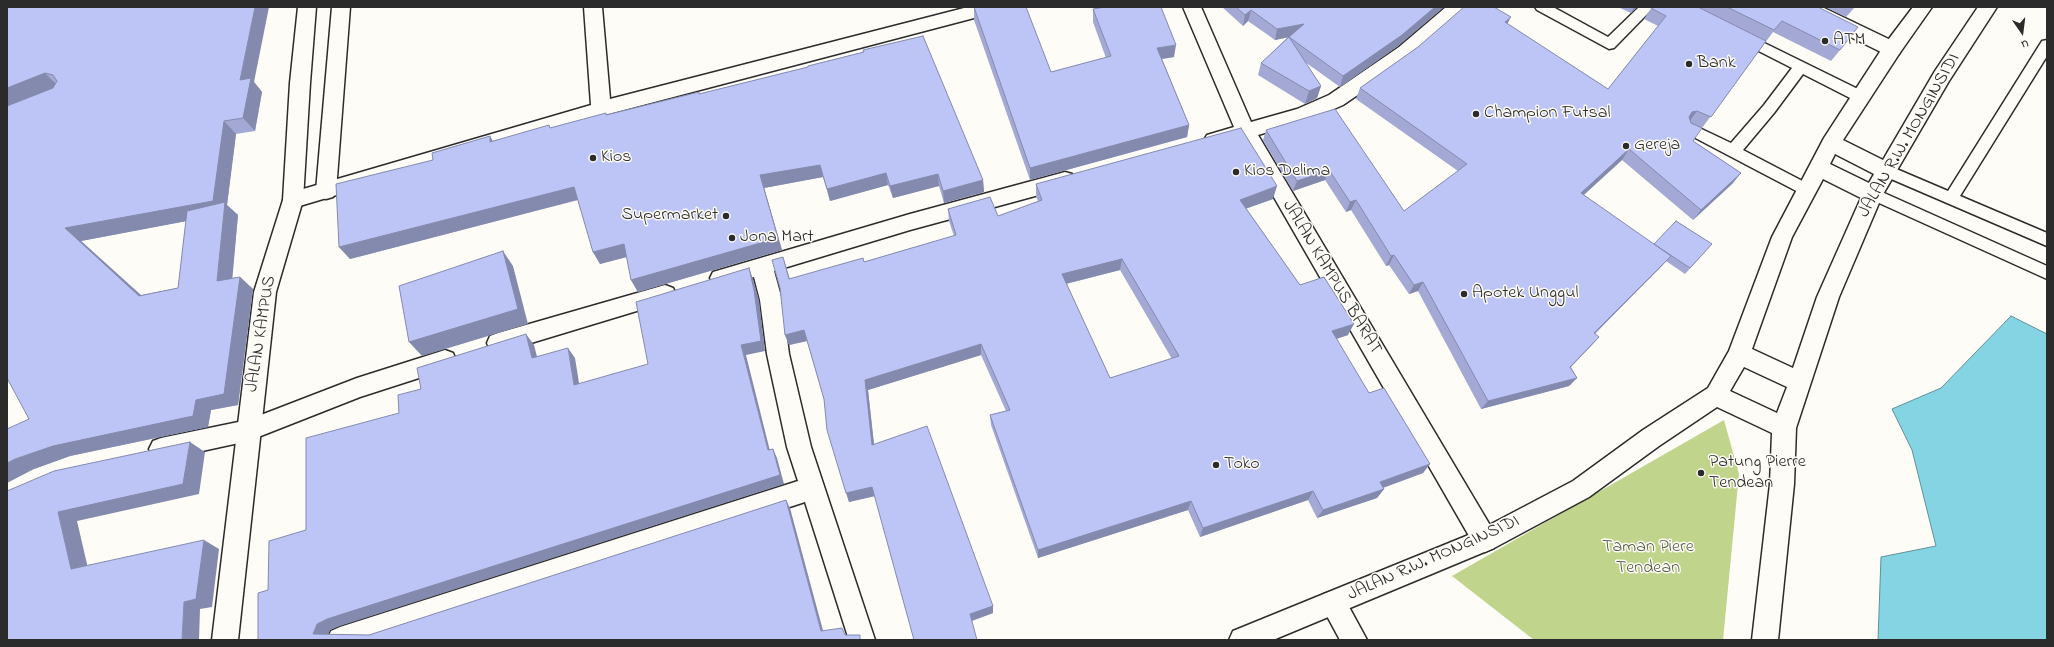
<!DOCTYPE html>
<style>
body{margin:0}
#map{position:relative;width:2054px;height:647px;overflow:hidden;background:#fdfcf7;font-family:"Indie Flower",sans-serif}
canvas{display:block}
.frame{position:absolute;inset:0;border:8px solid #2b2b2b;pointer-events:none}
.north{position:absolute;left:2002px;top:12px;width:40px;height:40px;-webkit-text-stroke:3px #fdfcf7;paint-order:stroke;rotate:166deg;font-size:11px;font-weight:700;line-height:16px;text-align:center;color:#2b2b2b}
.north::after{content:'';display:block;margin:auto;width:14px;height:18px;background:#2b2b2b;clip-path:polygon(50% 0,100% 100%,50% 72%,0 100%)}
</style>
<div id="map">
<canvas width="2054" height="647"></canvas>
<div class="frame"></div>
<div class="north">U</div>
</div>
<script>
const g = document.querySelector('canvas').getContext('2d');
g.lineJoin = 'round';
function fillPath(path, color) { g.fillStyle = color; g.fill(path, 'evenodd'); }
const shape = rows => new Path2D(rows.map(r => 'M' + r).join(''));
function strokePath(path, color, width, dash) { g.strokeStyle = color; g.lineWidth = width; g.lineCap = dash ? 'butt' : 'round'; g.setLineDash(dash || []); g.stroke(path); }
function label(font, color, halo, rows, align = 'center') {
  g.font = font + ' "Indie Flower",sans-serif'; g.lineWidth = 3; g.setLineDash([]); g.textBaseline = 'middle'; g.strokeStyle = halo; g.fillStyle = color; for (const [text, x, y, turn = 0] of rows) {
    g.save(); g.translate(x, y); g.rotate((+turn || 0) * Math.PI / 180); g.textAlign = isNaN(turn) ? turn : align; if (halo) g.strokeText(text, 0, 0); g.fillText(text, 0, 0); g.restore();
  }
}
fillPath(shape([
 [1724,420,1739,474,1723,640,1534,640,1452,576]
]), '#c0d58b');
const water = shape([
 [2011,316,2047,334,2047,640,1878,640,1881,557,1936,546,1912,450,1892,409,1941,388,2011,316]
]);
fillPath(water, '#85d4e3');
strokePath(water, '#619099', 1);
const service = shape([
 [1535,7,1553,7,1608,37,1639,7,1654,7,1614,48,1609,49,1537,10,1535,7],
 [1744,33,1866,93,1868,97,1866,101,1861,102,1856,101,1803,74,1774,113,1743,150,1812,186,1814,190,1812,194,1807,196,1802,194,1684,132,1682,128,1684,124,1689,123,1731,143,1764,105,1792,68,1739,41,1737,38,1739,35,1744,33],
 [2047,40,2047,56,1960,196,2047,233,2047,246,1882,175,1880,171,1882,167,1887,165,1948,191,2042,41,2047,40],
 [1873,188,2047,266,2047,279,1868,198,1866,194,1868,190,1873,188]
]);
const minor = shape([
 [584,7,602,7,610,99,968,7,1002,7,999,12,993,13,601,116,293,208,286,206,283,200,286,194,591,105,584,7],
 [1183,7,1201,7,1251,122,1297,109,1329,95,1399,47,1446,7,1467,7,1464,12,1413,57,1343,105,1309,120,1258,135,1494,532,1497,540,1494,548,1485,552,1476,548,1241,140,1214,148,1207,145,1204,140,1207,135,1234,127,1183,7],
 [1797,7,1822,7,1899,44,1901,49,1899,54,1892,56,1885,54,1800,12,1797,7],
 [1065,172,1072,174,1075,180,1072,186,910,230,774,271,782,300,789,354,811,447,875,640,849,640,805,502,380,640,327,640,331,631,340,627,798,481,787,447,767,354,760,300,754,277,721,287,713,284,710,278,713,272,910,214,1065,172],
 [665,285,673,288,676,294,673,300,498,353,490,350,487,343,490,336,498,333,665,285],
 [445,350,453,353,456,360,453,367,360,397,248,441,161,460,153,457,149,449,153,441,161,438,248,420,357,378,445,350],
 [1333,591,1342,594,1367,640,1340,640,1320,603,1324,594,1333,591]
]);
const tertiary = shape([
 [298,7,316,7,310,83,303,200,276,292,238,640,212,640,254,292,283,200,290,83,298,7],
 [332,7,350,7,336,191,333,197,326,199,319,197,316,191,332,7]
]);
const trunk = shape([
 [1913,7,1932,7,1899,54,1843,140,1883,160,1935,71,1978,7,1997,7,1949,81,1882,196,1839,297,1796,428,1794,484,1778,640,1752,640,1770,484,1772,433,1717,407,1659,446,1589,497,1494,548,1273,640,1229,640,1233,631,1476,532,1573,481,1643,430,1708,388,1729,351,1772,237,1824,138,1885,44,1913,7],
 [1835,154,1874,174,1869,183,1830,164,1835,154],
 [1823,179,1861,198,1817,297,1793,368,1752,349,1792,237,1823,179],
 [1744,367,1787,387,1777,413,1730,391,1744,367]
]);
strokePath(service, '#2b2b2b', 3);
strokePath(minor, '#2b2b2b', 3);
strokePath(tertiary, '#2b2b2b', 3);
strokePath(trunk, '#2b2b2b', 3);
fillPath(service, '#fdfcf7');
fillPath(minor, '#fdfcf7');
fillPath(tertiary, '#fdfcf7');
fillPath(trunk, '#fdfcf7');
fillPath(shape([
 [7,7,254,82,262,92,255,131,236,134,227,205,238,215,232,278,240,277,253,289,238,405,211,410,208,427,70,456,34,469,29,419],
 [186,221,178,288,141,295,81,241],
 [974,7,1051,72,1106,58,1093,22,1093,9,1174,57,1162,59,1189,125,1187,137,1030,180,974,20],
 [1222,7,1444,7,1398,46,1340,87,1305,62,1321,86,1317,98,1305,104,1258,75,1261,63,1288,37,1275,40,1248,21,1243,26],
 [1618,7,1637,7,1631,13],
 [1652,7,1818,7,1840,50,1831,61,1773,32,1702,128,1691,123,1693,141,1741,173,1732,184,1693,220,1622,160,1583,195,1654,245,1676,221,1712,244,1685,274,1666,261,1595,334,1599,337,1571,367,1577,378,1569,386,1481,409,1418,291,1409,294,1389,265,1386,266,1351,210,1346,212,1325,180,1293,191,1263,140,1266,130,1404,211,1458,171,1356,99,1360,88,1418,47,1507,24,1608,89,1658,26,1644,19],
 [1825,7,1855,7,1846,17],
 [863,50,983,180,984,192,944,203,939,186,893,198,888,185,830,201,823,177,764,188,782,250,638,292,631,280,627,257,600,264,593,252,578,200,350,259,339,247,433,160,490,136,493,142,700,94,808,67,863,52],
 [1036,184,1273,199,1246,208,1300,285,1348,335,1336,339,1369,393,1430,464,1423,473,1383,488,1384,489,1377,498,1317,518,1308,500,1200,537,1188,510,1038,558,991,425,990,415,1006,411,981,355,868,390,874,444,993,606,993,613,972,621,875,496,849,502,824,399,807,341,789,345,785,335,783,257,790,279,864,262,954,236,949,221,948,209,998,216,1038,201,1036,197],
 [1120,270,1172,359,1110,378,1066,284]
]), '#a3a9d4');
fillPath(shape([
 [255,7,269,7,254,82,262,92,255,131,243,118,240,80],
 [1435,7,1444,7,1398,46,1340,87,1343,76],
 [1634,7,1637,7,1631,13],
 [1251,10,1248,21,1243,26,1245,15],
 [1511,17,1505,28,1505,22],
 [1304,24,1300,35,1275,40,1277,29],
 [1176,45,1174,57,1155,60,1157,48],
 [45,73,59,87,7,108,7,88],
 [1321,86,1317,98,1305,104,1309,91],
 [1697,111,1689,122,1684,123,1692,112],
 [224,121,236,134,227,205,238,215,231,293,217,281,224,214,81,241,154,307,139,296,65,228],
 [1189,125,1187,137,1030,180,1030,168],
 [490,136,497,149,490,142],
 [1629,149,1622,160,1574,204,1581,193],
 [820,165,823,177,764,188,782,250,638,292,631,280,760,175],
 [1329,170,1325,180,1293,191,1297,181],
 [886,173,888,185,830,201,827,189],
 [1741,173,1732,184,1693,220,1701,210],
 [938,174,939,186,893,198,890,186],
 [983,180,984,192,944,203,943,191],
 [1277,186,1273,199,1237,212,1240,200],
 [574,187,581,199,350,259,339,247],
 [1356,200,1351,210,1346,212,1350,202],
 [624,244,630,256,600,264,593,252],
 [503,251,513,266,528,324,422,356,409,342],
 [1394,255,1389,265,1386,266,1391,256],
 [1671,256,1662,266,1586,342,1594,333],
 [1122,259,1120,270,1061,285,1062,274],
 [749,268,753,279,759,300,765,351,746,355,772,459,768,450,741,345],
 [240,277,253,289,238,405,211,410,208,427,70,456,34,469,7,483,7,463,15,459,53,446,196,400],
 [1423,282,1418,291,1409,294,1414,285],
 [1354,324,1348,335,1327,342,1332,331],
 [804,330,807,341,789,345,785,335],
 [526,334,534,345,540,368,532,358],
 [1599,337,1591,346,1563,375,1570,367],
 [981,344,981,355,868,390,875,454,872,445,865,380],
 [568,348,575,358,581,395,574,385],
 [1577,378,1569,386,1481,409,1488,401],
 [190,442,205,452,199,494,77,521,90,577,71,569,58,512],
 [773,449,777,458,784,484,340,626,330,630,326,640,313,634,317,624,327,619],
 [1430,464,1423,473,1374,491,1380,482],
 [872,487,875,496,849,502,846,493],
 [1384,489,1377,498,1317,518,1323,510],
 [1313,491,1308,500,1200,537,1203,528],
 [786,500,790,508,825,638,821,631],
 [1191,501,1188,510,1038,558,1038,550],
 [204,540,219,549,212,607,200,609,199,640,182,640,184,602],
 [993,606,993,613,971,621,970,614]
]), '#848aad');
const building = shape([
 [7,7,255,7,240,80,251,78,243,118,224,121,213,201,65,228,139,296,178,288,187,211,225,202,217,281,240,277,224,394,196,400,193,416,53,446,15,459,7,463,7,429,29,419,7,378,7,106,53,88,57,81,53,75,45,73,7,88,7,7],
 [974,7,1026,7,1051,72,1111,56,1093,9,1105,7,1161,7,1176,45,1157,48,1189,125,1030,168,974,7],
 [1236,7,1435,7,1402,35,1343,76,1289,37,1304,24,1277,29,1251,10,1245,15,1236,7],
 [1464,7,1494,7,1511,17,1505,22,1608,89,1666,16,1651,8,1652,7,1698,7,1766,41,1711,117,1697,111,1692,112,1689,117,1691,123,1702,128,1693,141,1741,173,1701,210,1629,149,1581,193,1671,256,1594,333,1599,337,1570,367,1577,378,1488,401,1423,282,1414,285,1394,255,1391,256,1356,200,1350,202,1329,170,1297,181,1266,130,1335,109,1404,211,1467,164,1360,88,1418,47,1464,7],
 [1727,7,1818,7,1858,27,1840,50,1782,21,1774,30,1727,7],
 [923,36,983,180,943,191,938,174,890,186,886,173,827,189,820,165,760,175,778,238,631,280,624,244,593,252,574,187,339,247,336,184,433,160,432,153,490,136,490,142,549,125,550,128,606,113,606,115,699,92,699,94,808,67,808,66,864,52,863,50,923,36],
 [1289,37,1321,86,1309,91,1261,63,1289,37],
 [1241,128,1277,186,1240,200,1300,285,1324,277,1354,324,1332,331,1369,393,1384,388,1430,464,1380,482,1384,489,1323,510,1313,491,1203,528,1191,501,1038,550,990,415,1010,410,981,344,865,380,872,445,927,426,993,606,970,614,977,640,914,640,872,487,846,493,827,430,824,399,804,330,785,335,780,288,772,260,783,257,789,279,863,258,864,262,956,235,948,209,990,197,998,216,1042,200,1036,184,1241,128],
 [1122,259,1179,356,1110,378,1062,274,1122,259],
 [1676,221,1712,244,1690,268,1654,244,1676,221],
 [503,251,518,309,409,342,399,286,503,251],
 [749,268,754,290,761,341,741,345,768,450,773,449,780,475,327,619,317,624,313,634,369,635,786,500,821,631,842,628,845,635,860,635,860,640,258,640,258,593,268,590,269,541,306,530,306,438,399,413,398,395,421,389,417,368,526,334,532,358,568,348,574,385,648,364,636,302,749,268],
 [190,442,183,484,58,512,71,569,204,540,196,599,184,602,182,640,7,640,7,491,54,471,190,442]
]);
fillPath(building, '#bdc5f7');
strokePath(building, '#848aad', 1);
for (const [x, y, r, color] of [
 [1825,41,4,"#2b2b2b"],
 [1689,64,4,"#2b2b2b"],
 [1476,114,4,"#2b2b2b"],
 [1626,146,4,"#2b2b2b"],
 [593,158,4,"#2b2b2b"],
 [1236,172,4,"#2b2b2b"],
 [726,216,4,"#2b2b2b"],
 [732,238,4,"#2b2b2b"],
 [1464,294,4,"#2b2b2b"],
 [1216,465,4,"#2b2b2b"],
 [1701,473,4,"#2b2b2b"]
]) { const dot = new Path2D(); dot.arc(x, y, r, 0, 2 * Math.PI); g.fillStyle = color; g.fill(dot); strokePath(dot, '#fdfcf7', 1.5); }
label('18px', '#2b2b2b', '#fdfcf7', [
 ["ATM",1833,41],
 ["Bank",1697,64],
 ["Champion Futsal",1484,114],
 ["Gereja",1634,146],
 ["Kios",601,158],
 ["Kios Delima",1244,172],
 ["Supermarket",718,216,"right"],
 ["Jona Mart",740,238],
 ["Apotek Unggul",1472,294],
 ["Patung Pierre",1709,463],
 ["Tendean",1709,484],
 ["Toko",1224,465]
], 'left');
label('18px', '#2b2b2b', '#fdfcf7', [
 ["JALAN R.W. MONGINSIDI",1910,136,-60],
 ["JALAN KAMPUS BARAT",1331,278,59],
 ["JALAN KAMPUS",262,334,-81],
 ["JALAN R.W. MONGINSIDI",1434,559,-24]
]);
label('18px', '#585e48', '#fdfcf7', [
 ["Taman Piere",1648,548],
 ["Tendean",1648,569]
]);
</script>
